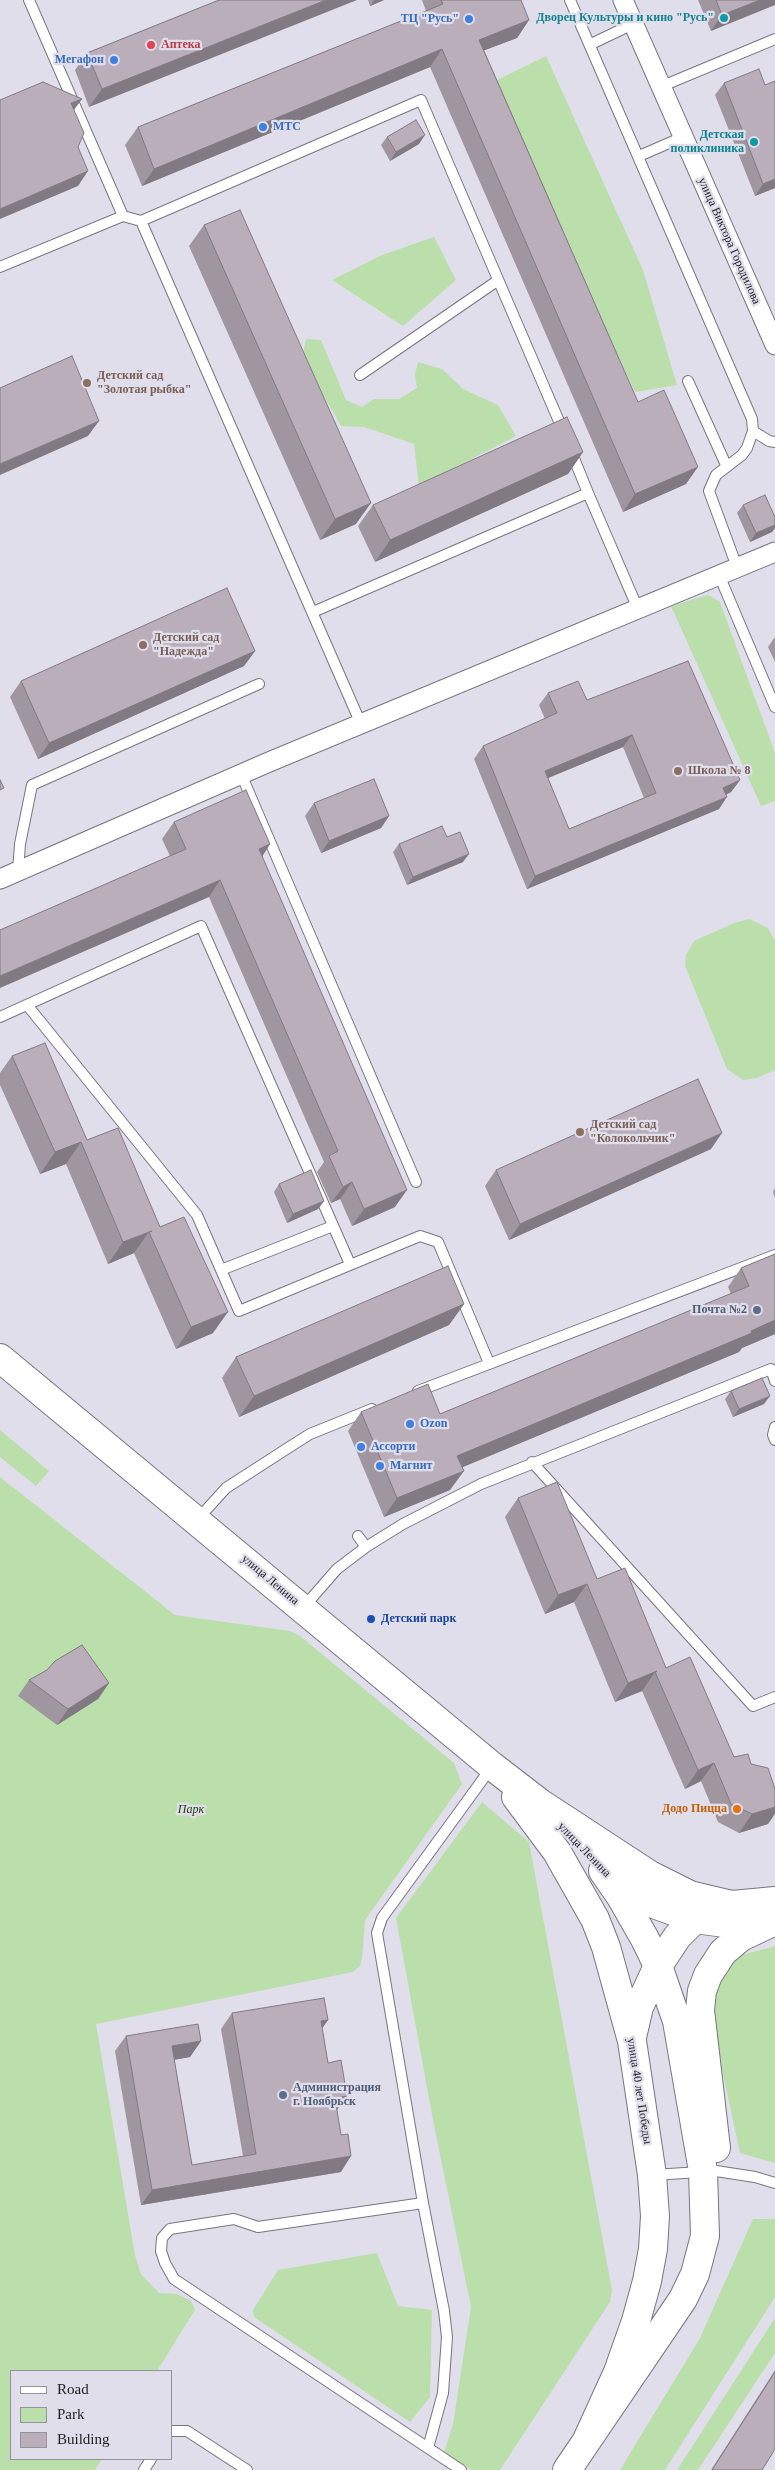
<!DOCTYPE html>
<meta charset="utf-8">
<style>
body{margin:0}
#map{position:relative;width:775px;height:2470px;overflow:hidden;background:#e1deec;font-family:Georgia,serif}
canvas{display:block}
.legend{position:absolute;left:10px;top:2370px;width:162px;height:90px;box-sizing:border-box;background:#e1deec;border:1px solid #94929c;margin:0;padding:6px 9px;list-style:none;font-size:15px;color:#212025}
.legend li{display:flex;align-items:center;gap:10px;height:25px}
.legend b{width:25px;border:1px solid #94929c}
</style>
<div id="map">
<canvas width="775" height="2470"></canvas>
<ul class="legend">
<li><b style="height:6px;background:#fff"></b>Road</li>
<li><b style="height:14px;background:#badfab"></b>Park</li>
<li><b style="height:14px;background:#b9aeb9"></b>Building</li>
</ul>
</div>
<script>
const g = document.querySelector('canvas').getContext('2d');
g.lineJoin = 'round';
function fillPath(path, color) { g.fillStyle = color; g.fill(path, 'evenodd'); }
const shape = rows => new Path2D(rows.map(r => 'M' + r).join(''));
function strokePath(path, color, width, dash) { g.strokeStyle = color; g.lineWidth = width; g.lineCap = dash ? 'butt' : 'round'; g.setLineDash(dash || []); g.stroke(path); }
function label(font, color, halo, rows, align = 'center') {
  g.font = font + ' Georgia,serif'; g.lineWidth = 4.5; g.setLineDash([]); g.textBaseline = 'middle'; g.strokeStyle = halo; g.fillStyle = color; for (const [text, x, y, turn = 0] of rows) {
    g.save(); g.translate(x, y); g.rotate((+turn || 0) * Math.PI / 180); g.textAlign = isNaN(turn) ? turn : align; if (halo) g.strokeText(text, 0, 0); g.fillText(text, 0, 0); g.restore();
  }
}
fillPath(shape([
 [546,56,643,270,677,385,635,392,491,83],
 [434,237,456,280,403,326,332,280,382,255],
 [306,339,321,340,346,400,362,407,374,399,399,399,417,388,415,374,418,362,442,369,463,389,498,405,516,436,419,486,414,444,364,427,341,426,302,358],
 [708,595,720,602,775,753,775,801,761,806,671,606],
 [749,919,768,928,775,941,775,1070,757,1078,743,1080,727,1069,685,966,686,955,694,941,734,923],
 [0,1430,49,1471,36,1486,0,1457],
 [0,1477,175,1615,290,1631,300,1636,454,1763,462,1784,365,1920,362,1959,360,1966,353,1972,96,2024,135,2255,141,2274,159,2293,177,2294,191,2301,195,2310,157,2371,11,2371,11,2459,102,2459,95,2470,0,2470],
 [482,1802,529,1842,612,2290,610,2302,500,2470,471,2470,444,2453,453,2424,471,2307,433,2120,396,1918],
 [775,1946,775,2163,740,2153,709,2009,716,1981,735,1957],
 [753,2219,775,2219,775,2297,665,2470,620,2470,700,2338],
 [377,2253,398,2306,432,2310,430,2397,410,2422,254,2317,253,2310,278,2270],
 [775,2318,775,2353,698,2470,677,2470]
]), '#badfab');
const service = shape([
 [29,0,123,216],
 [570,0,752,419,753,431,747,448,742,455,716,475,709,491,737,567],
 [591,44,633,24],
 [660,87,775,39],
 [639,156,683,137],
 [141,221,421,100,564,433],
 [0,267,123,216,141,221,361,724],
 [360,375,497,281],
 [688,381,726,465],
 [753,431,769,441,775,442],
 [571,451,588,493],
 [719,575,775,707],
 [313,612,588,493,638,609],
 [241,774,416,1182],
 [18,871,20,844,32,785,259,684],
 [27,1005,197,1215,239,1311,420,1236,438,1242,489,1363],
 [0,1017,201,926,350,1264],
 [221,1270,333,1226],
 [418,1391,775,1255],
 [775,1427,773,1435,775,1440],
 [532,1462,753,1706,775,1697],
 [197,1520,226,1488,291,1446,310,1434,372,1409],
 [358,1536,366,1547],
 [303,1608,337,1569,366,1547,403,1524,481,1484,771,1369,775,1381],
 [653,2175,716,2171,755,2177,775,2183],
 [423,2203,258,2227,234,2219,170,2229,162,2238,161,2251,165,2263,174,2279,428,2448],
 [171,2431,187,2431,247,2470],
 [144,2470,151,2459],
 [461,2470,428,2448,443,2393,447,2337,444,2311,423,2203,377,1933,382,1918,491,1768]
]);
const minor = shape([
 [623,0,775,345],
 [0,879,269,762,775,552]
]);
const primary = shape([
 [0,1358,492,1766,540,1803,650,1875,690,1895,732,1905,775,1901],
 [516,1797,557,1852,595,1919,606,1947,632,2041,652,2175,655,2216,653,2249,647,2281,636,2321,618,2372,587,2440],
 [614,1880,651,1903,695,1919,725,1923,758,1918],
 [632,2037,639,2007,658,1966,677,1937,695,1919,709,1912],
 [716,2148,700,2010,702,1991,708,1975,723,1952,741,1937,775,1921],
 [567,2470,683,2299,695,2274,705,2236,703,2171,677,2021,658,1966,645,1939,621,1897,603,1871]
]);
strokePath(service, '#787581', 12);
strokePath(minor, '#787581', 21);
strokePath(primary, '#787581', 30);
strokePath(service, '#fff', 10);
strokePath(minor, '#fff', 19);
strokePath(primary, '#fff', 28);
fillPath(shape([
 [219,0,89,107,75,70,87,53],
 [368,0,384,0,370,6],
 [422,0,521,0,529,20,517,38,484,50,638,402,686,484,623,512,430,67,142,186,125,145,138,127,426,11],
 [698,0,775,0,711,31],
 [775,81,775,188,755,196,715,95,724,83,765,85],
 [387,137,419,144,390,161,381,145],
 [204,225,356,524,320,540,189,246],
 [583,452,568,474,375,562,358,526,373,505],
 [743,505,775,517,775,528,772,532,750,542,737,513],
 [775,637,775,662,768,647],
 [255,651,244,666,38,759,10,697,21,681],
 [548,693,587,700,740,780,731,792,726,795,719,809,527,889,474,759,483,746,545,719,539,705],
 [623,747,644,798,569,829,548,778],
 [314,803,389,816,381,828,321,853,305,816],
 [174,822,270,844,262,857,395,1207,352,1226,340,1199,331,1203,317,1172,324,1162,209,897,170,856,162,839],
 [447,837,463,862,407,885,393,852,399,844],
 [12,1056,87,1140,160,1227,213,1333,176,1349,134,1253,108,1264,66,1164,40,1174,0,1085,0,1073],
 [711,1149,509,1240,485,1186,496,1170],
 [279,1184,324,1201,318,1209,287,1223,274,1192],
 [775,1188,775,1198,773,1192],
 [775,1254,775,1334,742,1348,739,1352,462,1467,450,1490,384,1517,348,1431,361,1412,440,1414,731,1294,728,1287,741,1268],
 [464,1304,449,1325,239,1417,222,1378,236,1357],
 [731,1391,764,1404,733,1417,725,1399],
 [518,1498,597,1579,666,1668,734,1757,768,1824,739,1833,718,1822,701,1781,685,1789,642,1691,615,1702,574,1602,545,1614,505,1517],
 [29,1680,109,1683,98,1699,57,1725,18,1696],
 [232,2013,328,2020,322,2028,328,2063,347,2096,337,2110,341,2172,141,2205,115,2051,126,2036,201,2041,190,2057,174,2060,192,2165,243,2156,221,2029],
 [775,2370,775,2449,762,2470,711,2470]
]), '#9f969f');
fillPath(shape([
 [326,0,357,0,89,107,102,89],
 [374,0,384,0,370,6],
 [760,0,775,0,775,5,711,31,722,15],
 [529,20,517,38,467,57,479,40],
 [442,49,430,67,142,186,154,169],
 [82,99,71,114,71,103],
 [425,135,419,144,390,161,396,152],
 [88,171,78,186,0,219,0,209],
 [775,179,775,188,755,196,763,184],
 [99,421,88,436,0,475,0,464],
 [583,452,568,474,375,562,390,540],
 [698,467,686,484,623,512,635,494],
 [371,503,356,524,320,540,335,519],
 [775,525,775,528,772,532,750,542,756,533],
 [255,651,244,666,38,759,49,743],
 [632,735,623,747,536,783,545,771],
 [740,780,731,792,714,800,723,788],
 [727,797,719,809,527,889,535,876],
 [389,816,381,828,321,853,329,841],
 [270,844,259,861,259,849],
 [469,854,463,862,407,885,413,877],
 [220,880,209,897,0,988,0,976],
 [722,1133,711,1149,509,1240,520,1224],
 [81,1142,66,1164,40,1174,55,1152],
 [352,1182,340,1199,331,1203,343,1187],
 [407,1190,395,1207,352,1226,364,1209],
 [324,1201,318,1209,287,1223,293,1214],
 [149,1232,134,1253,108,1264,123,1242],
 [464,1304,449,1325,239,1417,254,1396],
 [228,1312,213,1333,176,1349,191,1327],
 [775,1320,775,1334,742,1348,739,1352,444,1475,457,1456],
 [770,1396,764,1404,733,1417,739,1409],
 [464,1471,450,1490,384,1517,397,1498],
 [587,1584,574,1602,545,1614,558,1595],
 [655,1672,642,1691,615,1702,628,1683],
 [109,1683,98,1699,57,1725,68,1709],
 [714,1763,701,1781,685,1789,698,1770],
 [775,1807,775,1814,768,1824,739,1833,752,1814],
 [328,2020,317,2036,321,2021],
 [201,2041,190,2057,161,2062,172,2046],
 [347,2096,336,2111,335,2098],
 [351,2156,341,2172,141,2205,152,2190]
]), '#827a82');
const building = shape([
 [219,0,326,0,102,89,87,53,219,0],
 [441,0,521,0,529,20,479,40,638,402,664,390,698,467,635,494,442,49,154,169,138,127,443,4,441,0],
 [716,0,760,0,722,15,716,0],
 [759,69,765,85,775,81,775,179,763,184,724,83,759,69],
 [43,82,82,99,71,103,84,133,78,147,88,171,0,209,0,100,43,82],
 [416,120,425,135,396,152,387,137,416,120],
 [240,210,371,503,335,519,204,225,240,210],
 [72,356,99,421,0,464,0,388,72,356],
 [567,417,583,452,390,540,373,505,567,417],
 [765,495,775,517,775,525,756,533,743,505,765,495],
 [227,588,255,651,49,743,21,681,227,588],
 [688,661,740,780,723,788,727,797,535,876,483,746,557,713,548,693,578,681,587,700,688,661],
 [632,735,656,793,569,829,545,771,632,735],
 [374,779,389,816,329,841,314,803,374,779],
 [0,780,4,788,0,790,0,780],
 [246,790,270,844,259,849,407,1190,364,1209,352,1182,343,1187,329,1156,338,1151,220,880,0,976,0,930,186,849,174,822,246,790],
 [442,826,447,837,460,832,469,854,413,877,399,844,442,826],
 [45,1043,87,1140,118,1128,160,1227,184,1217,228,1312,191,1327,149,1232,152,1231,123,1242,81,1142,55,1152,12,1056,45,1043],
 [698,1079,722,1133,520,1224,496,1170,698,1079],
 [311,1170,324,1201,293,1214,279,1184,311,1170],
 [775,1254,775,1320,751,1331,752,1333,457,1456,464,1471,397,1498,361,1412,428,1384,440,1414,749,1286,741,1268,775,1254],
 [448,1266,464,1304,254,1396,236,1357,448,1266],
 [762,1378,770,1396,739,1409,731,1391,762,1378],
 [557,1482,597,1579,625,1568,666,1668,690,1657,734,1757,748,1754,751,1764,768,1768,775,1789,775,1807,752,1814,731,1804,714,1763,698,1770,655,1672,657,1671,628,1683,587,1584,558,1595,518,1498,557,1482],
 [82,1645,109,1683,68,1709,29,1680,47,1670,55,1661,82,1645],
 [324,1998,328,2020,321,2021,328,2063,341,2060,347,2096,335,2098,341,2135,348,2134,351,2156,152,2190,126,2036,198,2024,201,2041,172,2046,192,2165,256,2154,232,2013,324,1998],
 [775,2372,775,2449,762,2470,712,2470,775,2372]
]);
fillPath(building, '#b9aeb9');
strokePath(building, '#827a82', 1);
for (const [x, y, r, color] of [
 [724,18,5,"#0f9aa8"],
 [469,19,5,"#3f7fe0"],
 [151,45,5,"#e0444e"],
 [114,60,5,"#3f7fe0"],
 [263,127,5,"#3f7fe0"],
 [754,142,5,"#0f9aa8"],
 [87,383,5,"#8d6e63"],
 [143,645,5,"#8d6e63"],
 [678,771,5,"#8d6e63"],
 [580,1132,5,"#8d6e63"],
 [757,1310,5,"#5c6f8a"],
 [410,1424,5,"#3f7fe0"],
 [361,1447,5,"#3f7fe0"],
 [380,1466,5,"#3f7fe0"],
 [371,1619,5,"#1a4fb4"],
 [737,1809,5,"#e8710a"],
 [283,2095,5,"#5c6f8a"]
]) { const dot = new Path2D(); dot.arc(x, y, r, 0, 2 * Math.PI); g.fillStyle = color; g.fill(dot); strokePath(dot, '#e1deec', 2); }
label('bold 12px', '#0d838f', '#e1deec', [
 ["Дворец Культуры и кино \"Русь\"",714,18],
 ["Детская",744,135],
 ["поликлиника",744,149]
], 'right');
label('bold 12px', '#366cbe', '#e1deec', [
 ["ТЦ \"Русь\"",459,19,"right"],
 ["Мегафон",104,60,"right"],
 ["МТС",273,127],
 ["Ozon",420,1424],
 ["Ассорти",371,1447],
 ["Магнит",390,1466]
], 'left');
label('bold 12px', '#be3a42', '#e1deec', [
 ["Аптека",161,45]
], 'left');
label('12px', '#212025', '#e1deec', [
 ["улица Виктора Городилова",729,241,66],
 ["улица Ленина",270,1580,40],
 ["улица Ленина",584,1850,46],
 ["улица 40 лет Победы",639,2091,81]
]);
label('bold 12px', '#785e54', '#e1deec', [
 ["Детский сад",97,376],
 ["\"Золотая рыбка\"",97,390],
 ["Детский сад",153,638],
 ["\"Надежда\"",153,652],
 ["Школа № 8",688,771],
 ["Детский сад",590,1125],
 ["\"Колокольчик\"",590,1139]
], 'left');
label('bold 12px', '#4e5e75', '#e1deec', [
 ["Почта №2",747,1310],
 ["Администрация",293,2088,"left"],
 ["г. Ноябрьск",293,2102,"left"]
], 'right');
label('bold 12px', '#164399', '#e1deec', [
 ["Детский парк",381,1619]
], 'left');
label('bold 12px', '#c56008', '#e1deec', [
 ["Додо Пицца",727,1809]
], 'right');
label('italic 12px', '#173c00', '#e1deec', [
 ["Парк",191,1810]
]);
</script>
